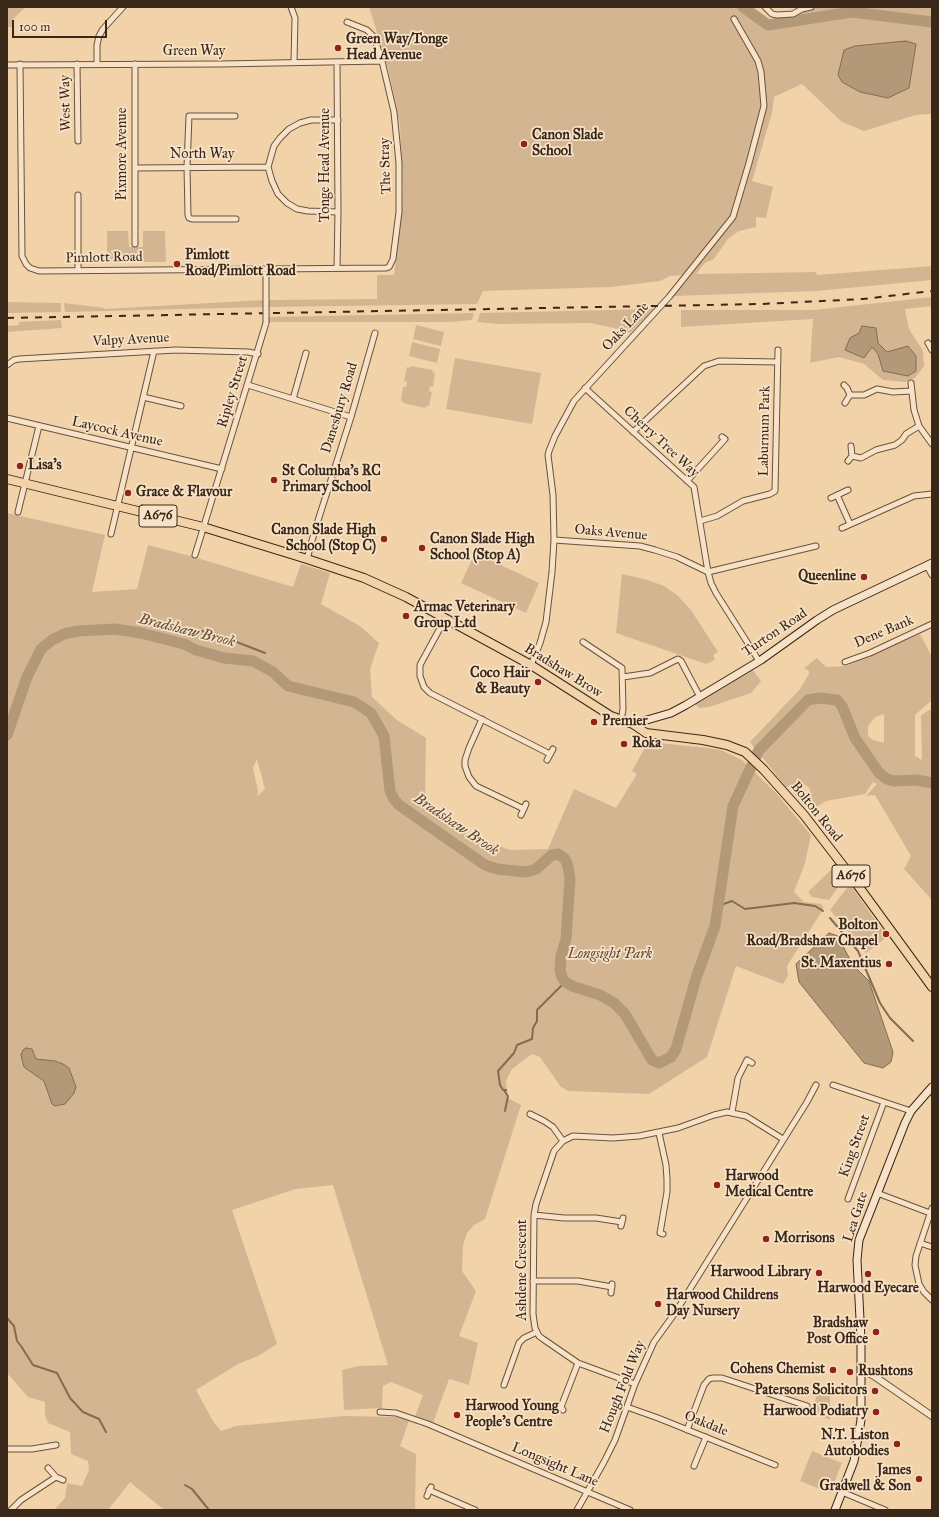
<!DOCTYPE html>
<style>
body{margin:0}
#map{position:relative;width:939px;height:1517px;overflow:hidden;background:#f2d3a9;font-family:"IM FELL Great Primer",serif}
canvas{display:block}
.frame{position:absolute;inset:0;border:8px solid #392819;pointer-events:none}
.scale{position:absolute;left:12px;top:20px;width:95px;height:18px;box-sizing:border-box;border:2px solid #392819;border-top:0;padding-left:5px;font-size:12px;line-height:14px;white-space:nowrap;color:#392819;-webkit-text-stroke:3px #f7e2c7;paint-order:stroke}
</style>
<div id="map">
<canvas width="939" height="1517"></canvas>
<div class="frame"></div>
<div class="scale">100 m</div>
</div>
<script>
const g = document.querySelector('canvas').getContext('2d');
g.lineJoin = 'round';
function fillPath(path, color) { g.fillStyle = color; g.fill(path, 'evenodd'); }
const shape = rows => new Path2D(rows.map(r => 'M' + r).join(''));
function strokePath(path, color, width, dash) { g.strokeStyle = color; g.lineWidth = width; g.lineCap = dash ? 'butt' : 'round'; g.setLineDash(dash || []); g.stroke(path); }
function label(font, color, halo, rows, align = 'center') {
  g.font = font + ' "IM FELL Great Primer",serif'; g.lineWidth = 3.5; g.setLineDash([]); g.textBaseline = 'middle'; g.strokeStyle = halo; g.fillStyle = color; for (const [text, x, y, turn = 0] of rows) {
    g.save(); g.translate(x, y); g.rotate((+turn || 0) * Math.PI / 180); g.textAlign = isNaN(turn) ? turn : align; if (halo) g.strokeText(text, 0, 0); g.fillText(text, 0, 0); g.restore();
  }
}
fillPath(shape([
 [7,7,26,7,12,20,12,27,7,27],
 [369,7,743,7,768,25,784,23,802,9,811,7,932,7,932,114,916,115,864,131,842,122,802,84,774,97,772,113,752,181,773,187,766,218,756,217,756,227,739,231,728,239,713,260,706,262,696,274,816,272,817,275,932,266,932,280,817,291,674,296,691,275,686,275,670,276,660,281,611,287,483,291,477,304,268,307,268,300,377,299,377,275,394,275,402,212,403,188,400,126,395,99,388,68],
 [107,231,128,231,129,247,143,247,143,231,165,231,166,262,107,262],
 [932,297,932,306,905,309,909,329,923,351,924,366,915,378,905,382,883,380,864,364,839,357,810,363,813,319,681,327,681,310,814,310],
 [264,300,264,307,65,312,64,303,104,308,104,309],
 [7,302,61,303,61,312,7,313],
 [654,309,630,333,623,330,590,323,498,324,477,322,480,313],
 [474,313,472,320,451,322,269,322,269,317],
 [61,320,62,328,7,332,7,326,19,325,19,322],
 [416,325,444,332,441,346,413,339],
 [412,342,440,349,437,363,409,356],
 [455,358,541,373,532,424,446,409],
 [410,366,433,370,432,372,435,373,433,387,430,386,429,391,432,392,429,406,426,406,425,408,403,403,403,401,401,401,403,387,406,387,407,382,404,381,407,367,410,368],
 [7,513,105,535,92,592,137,589,148,545,194,557,293,587,301,564,330,573,321,604,360,626,379,643,370,669,372,697,397,720,426,738,425,801,462,832,510,850,548,849,574,789,616,808,637,774,632,771,648,742,708,748,721,750,742,760,776,793,811,835,805,863,794,892,804,902,821,904,824,908,787,966,788,976,783,984,736,966,707,1057,649,1094,568,1091,561,1087,540,1057,532,1054,512,1069,506,1081,508,1098,521,1105,485,1219,474,1225,467,1233,463,1245,462,1271,476,1291,459,1336,478,1343,469,1385,449,1379,432,1426,414,1419,423,1395,391,1382,383,1386,382,1408,344,1410,342,1370,358,1366,388,1365,333,1185,296,1189,232,1210,277,1344,258,1356,238,1364,196,1390,213,1421,221,1431,236,1426,344,1416,396,1417,409,1421,400,1446,416,1454,415,1510,164,1510,130,1482,108,1510,54,1510,65,1498,67,1483,82,1486,89,1470,88,1461,71,1454,70,1432,48,1423,45,1415,45,1402,28,1397,7,1373],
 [257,759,265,789,257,797,258,791,253,768],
 [475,553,539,583,526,613,461,583],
 [622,574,648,580,664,586,677,595,691,610,718,652,713,655,715,660,706,664,616,633],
 [920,634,932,657,932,700,915,715,915,756,922,760,921,716,927,711,932,709,932,900,904,869,911,856,875,795,866,796,877,784,873,782,865,794,826,801,815,808,811,802,810,789,806,785,799,784,786,787,750,742,800,689,809,674,809,671,804,668,817,658,826,667,846,666],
 [884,714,884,743,873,740,868,736,868,726,875,717],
 [752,669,761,681,751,693,709,707,699,708,695,704],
 [800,791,802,792,804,795,801,802,794,793],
 [834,867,844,879,829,900,812,897,808,892],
 [850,884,887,937,866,953,830,910],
 [821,1385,830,1388,830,1420,811,1411],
 [812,1451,842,1463,830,1493,800,1481]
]), '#d3b691');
const water = shape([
 [906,41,916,44,909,88,888,98,860,92,842,82,838,75,844,50,855,46,906,41],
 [862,326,876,328,878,343,887,352,908,346,916,356,916,371,908,376,883,371,878,354,872,347,864,358,845,350,850,338,859,333,862,326],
 [829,933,838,936,846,952,854,966,869,981,893,1052,891,1062,883,1068,864,1063,799,982,796,964,829,933],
 [26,1048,32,1049,36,1059,55,1061,63,1064,69,1068,76,1087,74,1093,65,1104,55,1106,52,1104,44,1081,24,1067,21,1055,23,1050,26,1048]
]);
fillPath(water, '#b39978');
strokePath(water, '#826c52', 1);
strokePath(shape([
 [182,627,216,634,265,653],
 [718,906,732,901,745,909,794,903,815,906,823,911],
 [830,918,858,951,880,1003,890,1018,913,1041],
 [839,938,843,934],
 [505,1111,508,1096,505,1092,506,1090,503,1090,500,1085,498,1071,514,1053,517,1045,532,1039,533,1028,537,1021,537,1010,565,982],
 [7,1318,14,1326,17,1341,21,1346,33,1365,57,1373,70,1398,83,1412,99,1419,106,1432],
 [185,1485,192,1489,209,1510]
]), '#826c52', 2);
strokePath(shape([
 [743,7,768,25,852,12,932,22],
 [7,735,27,677,41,649,52,640,64,634,78,631,115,629,141,633,184,644,196,650,224,658,253,661,273,672,288,686,354,702,371,713,384,736,390,791,394,799,399,805,485,865,497,869,526,872,536,869,552,855,558,854,565,859,568,866,570,879,566,939,561,956,560,970,562,977,565,982,572,986,600,995,614,1003,625,1014,652,1060,659,1063,671,1057,676,1049,696,978,715,926,733,806,759,750,763,746,808,700,820,698,837,700,842,706,855,738,879,773,887,779,894,781,916,780,932,783]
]), '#b39978', 11);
const minor = shape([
 [291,7,295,18,294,62],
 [765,7,772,14,777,15,793,14,802,9,811,7],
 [337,62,338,212,337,268],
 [20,64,22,256,26,264,30,268,39,271,386,268,389,267,393,259,399,212,399,163,394,112,382,61,374,37,367,30,347,22],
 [77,64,78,141],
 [97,64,97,45,99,36,103,29,123,7],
 [135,64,135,244],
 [7,65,221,64,382,61],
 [235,116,189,116,187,167,188,215,189,218,192,219,236,219],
 [338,120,311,120,300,123,289,129,280,138,274,146,268,167,272,181,278,194,287,203,297,209,308,211,338,212],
 [135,168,268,167],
 [78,195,78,270],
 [266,301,266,269],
 [928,343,932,350],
 [7,365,14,360,19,359,176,350,248,352,258,354],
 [911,383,914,410,919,426,932,444],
 [248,385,351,417],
 [844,385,847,388,850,395,845,403],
 [585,388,694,487,708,572,816,546],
 [850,395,864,395,877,389,893,392,911,391],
 [143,397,181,406],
 [293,399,306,353],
 [7,418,222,469],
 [633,432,704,366,719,361,778,362],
 [852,456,861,458,876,450,895,445,902,440,906,434,919,426],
 [848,461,852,456,851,446],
 [687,481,725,439,722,437],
 [837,495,850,524],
 [831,498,848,490],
 [18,512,39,426],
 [700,521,717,516,743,501,770,494,775,491,778,350],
 [842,528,914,496,932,494],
 [111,534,154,351],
 [554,540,640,546,655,550,677,557,708,572,711,583,716,593,759,661],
 [195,555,266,323],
 [307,559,315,530,351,417,375,333],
 [927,566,932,575],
 [445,619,420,665,420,676,424,687,430,693,550,754],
 [583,642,622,668,623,709,621,721],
 [845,662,870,653,932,624],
 [531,665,540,643,546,622,552,572,554,540,553,495,548,455,549,451,555,436,574,401,669,297,733,217,749,163,764,106,761,72,758,61,734,19],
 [623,677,650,673,678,659,681,661,700,697],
 [482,719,469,748,465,760,465,766,469,777,476,786,524,809],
 [547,760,553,749],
 [521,815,526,804],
 [833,1085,911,1111],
 [732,1112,738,1078,747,1060,752,1063],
 [530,1114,544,1121,553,1127,563,1141],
 [659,1133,666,1165,667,1179,667,1192,660,1233,663,1234],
 [877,1193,930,1213],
 [848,1199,884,1102],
 [932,1208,916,1256,915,1265,919,1284,924,1292,932,1300],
 [534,1215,564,1218,596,1218,622,1222],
 [621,1226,623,1218],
 [920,1243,932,1247],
 [533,1281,578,1281,612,1287],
 [611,1293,612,1284],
 [635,1384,578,1363,543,1339,539,1336,535,1328,533,1314,534,1215,536,1204,554,1151,563,1141,573,1136,613,1138,639,1136,678,1128,714,1115,727,1112,746,1116,783,1139],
 [504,1385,519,1343,524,1338,537,1332],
 [561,1407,578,1363],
 [627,1407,658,1418,775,1465],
 [556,1408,561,1407,563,1410],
 [380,1412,396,1413,428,1424,630,1510],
 [687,1430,704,1385,709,1379,713,1378,722,1378,807,1406],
 [7,1449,32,1449,56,1445],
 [694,1466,706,1437],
 [48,1468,56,1477,63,1480],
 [429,1490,475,1510],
 [842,1492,885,1510],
 [427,1496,431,1487],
 [11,1510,21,1500,56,1477],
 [577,1510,604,1462,615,1440,635,1384,654,1342,675,1313,807,1102,816,1085]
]);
const tertiary = shape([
 [861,1369,874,1376,932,1416]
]);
const secondary = shape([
 [633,724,671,713,686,705,761,660,817,620,833,610,932,563],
 [835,1510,854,1461,861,1420,861,1339,857,1260,859,1240,905,1123,911,1111,932,1087]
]);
const primary = shape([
 [7,479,203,527,307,559,364,578,406,597,531,665,611,716,633,724,646,733,703,740,727,745,745,752,764,770,804,815,851,876,932,987]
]);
strokePath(minor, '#67533d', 7);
strokePath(tertiary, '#67533d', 8);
strokePath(secondary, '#392819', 9);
strokePath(primary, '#392819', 10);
strokePath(minor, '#f7e2c7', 5);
strokePath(tertiary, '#f7e2c7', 6);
strokePath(secondary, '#f7e2c7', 7);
strokePath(primary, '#f2d3a9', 8);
strokePath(shape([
 [7,318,761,304,863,299,932,291]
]), '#392819', 2, [7, 7]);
const minorBridge = shape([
 [266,301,266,323]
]);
strokePath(minorBridge, '#67533d', 7, []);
strokePath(minorBridge, '#f7e2c7', 5);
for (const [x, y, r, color] of [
 [338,48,4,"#8f2418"],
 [524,144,4,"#8f2418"],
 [177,264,4,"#8f2418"],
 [20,466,4,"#8f2418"],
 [274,480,4,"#8f2418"],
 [128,493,4,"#8f2418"],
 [384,539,4,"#8f2418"],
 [422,548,4,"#8f2418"],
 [864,577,4,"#8f2418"],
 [406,616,4,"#8f2418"],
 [538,682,4,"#8f2418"],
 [594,722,4,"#8f2418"],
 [624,744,4,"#8f2418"],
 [886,934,4,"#8f2418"],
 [889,964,4,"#8f2418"],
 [717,1185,4,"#8f2418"],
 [766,1239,4,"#8f2418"],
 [819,1273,4,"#8f2418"],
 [868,1274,4,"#8f2418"],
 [658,1304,4,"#8f2418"],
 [876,1332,4,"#8f2418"],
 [833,1370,4,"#8f2418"],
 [850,1372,4,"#8f2418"],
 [875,1391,4,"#8f2418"],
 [876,1412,4,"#8f2418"],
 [457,1415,4,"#8f2418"],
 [897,1444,4,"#8f2418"],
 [919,1479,4,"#8f2418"]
]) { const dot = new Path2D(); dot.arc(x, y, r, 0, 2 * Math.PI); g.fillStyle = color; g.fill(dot); strokePath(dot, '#f7e2c7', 1.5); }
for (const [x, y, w] of [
 [158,516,38],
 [851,876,38]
]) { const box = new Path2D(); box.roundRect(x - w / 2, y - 11, w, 22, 3); g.fillStyle = '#f7e2c7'; g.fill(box); strokePath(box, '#392819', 1); }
label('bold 13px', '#392819', null, [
 ["A676",158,516],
 ["A676",851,876]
]);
label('bold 14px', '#392819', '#f7e2c7', [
 ["Green Way/Tonge",346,40],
 ["Head Avenue",346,56],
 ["Canon Slade",532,136],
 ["School",532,152],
 ["Pimlott",185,256],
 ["Road/Pimlott Road",185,272],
 ["Lisa's",28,466],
 ["St Columba's RC",282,472],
 ["Primary School",282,488],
 ["Grace & Flavour",136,493],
 ["Canon Slade High",376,531,"right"],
 ["School (Stop C)",376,547,"right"],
 ["Canon Slade High",430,540],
 ["School (Stop A)",430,556],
 ["Queenline",856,577,"right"],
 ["Armac Veterinary",414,608],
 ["Group Ltd",414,624],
 ["Coco Hair",530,674,"right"],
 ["& Beauty",530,690,"right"],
 ["Premier",602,722],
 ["Roka",632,744],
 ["Bolton",878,926,"right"],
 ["Road/Bradshaw Chapel",878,942,"right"],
 ["St. Maxentius",881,964,"right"],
 ["Harwood",725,1177],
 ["Medical Centre",725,1193],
 ["Morrisons",774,1239],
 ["Harwood Library",811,1273,"right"],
 ["Harwood Eyecare",868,1289,"center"],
 ["Harwood Childrens",666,1296],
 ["Day Nursery",666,1312],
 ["Bradshaw",868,1324,"right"],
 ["Post Office",868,1340,"right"],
 ["Cohens Chemist",825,1370,"right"],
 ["Rushtons",858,1372],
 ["Patersons Solicitors",867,1391,"right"],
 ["Harwood Young",465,1407],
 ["People's Centre",465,1423],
 ["Harwood Podiatry",868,1412,"right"],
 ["N.T. Liston",889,1436,"right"],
 ["Autobodies",889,1452,"right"],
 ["James",911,1471,"right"],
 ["Gradwell & Son",911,1487,"right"]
], 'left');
label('14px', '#392819', '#f7e2c7', [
 ["Green Way",194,52],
 ["West Way",66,103,-91],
 ["Pixmore Avenue",123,154,-90],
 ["North Way",202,155],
 ["Tonge Head Avenue",326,165,-90],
 ["The Stray",386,166,-92],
 ["Pimlott Road",104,258,-1],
 ["Oaks Lane",626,327,-47],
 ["Valpy Avenue",131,340,-3],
 ["Ripley Street",233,392,-73],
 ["Danesbury Road",340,408,-73],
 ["Laburnum Park",765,431,-89],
 ["Laycock Avenue",117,432,13],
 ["Cherry Tree Way",661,442,43],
 ["Oaks Avenue",611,533,5],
 ["Dene Bank",884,632,-23],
 ["Turton Road",775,633,-34],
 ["Bradshaw Brow",563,671,32],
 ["Bolton Road",816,812,51],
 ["King Street",855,1146,-70],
 ["Lea Gate",856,1217,-72],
 ["Ashdene Crescent",523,1270,-90],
 ["Hough Fold Way",623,1387,-68],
 ["Oakdale",706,1424,22],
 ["Longsight Lane",555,1465,23]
]);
label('italic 14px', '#584431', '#f7e2c7', [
 ["Longsight Park",610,955]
]);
label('italic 15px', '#5e4a36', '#f7e2c7', [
 ["Bradshaw Brook",187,631,14],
 ["Bradshaw Brook",456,825,34]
]);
</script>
